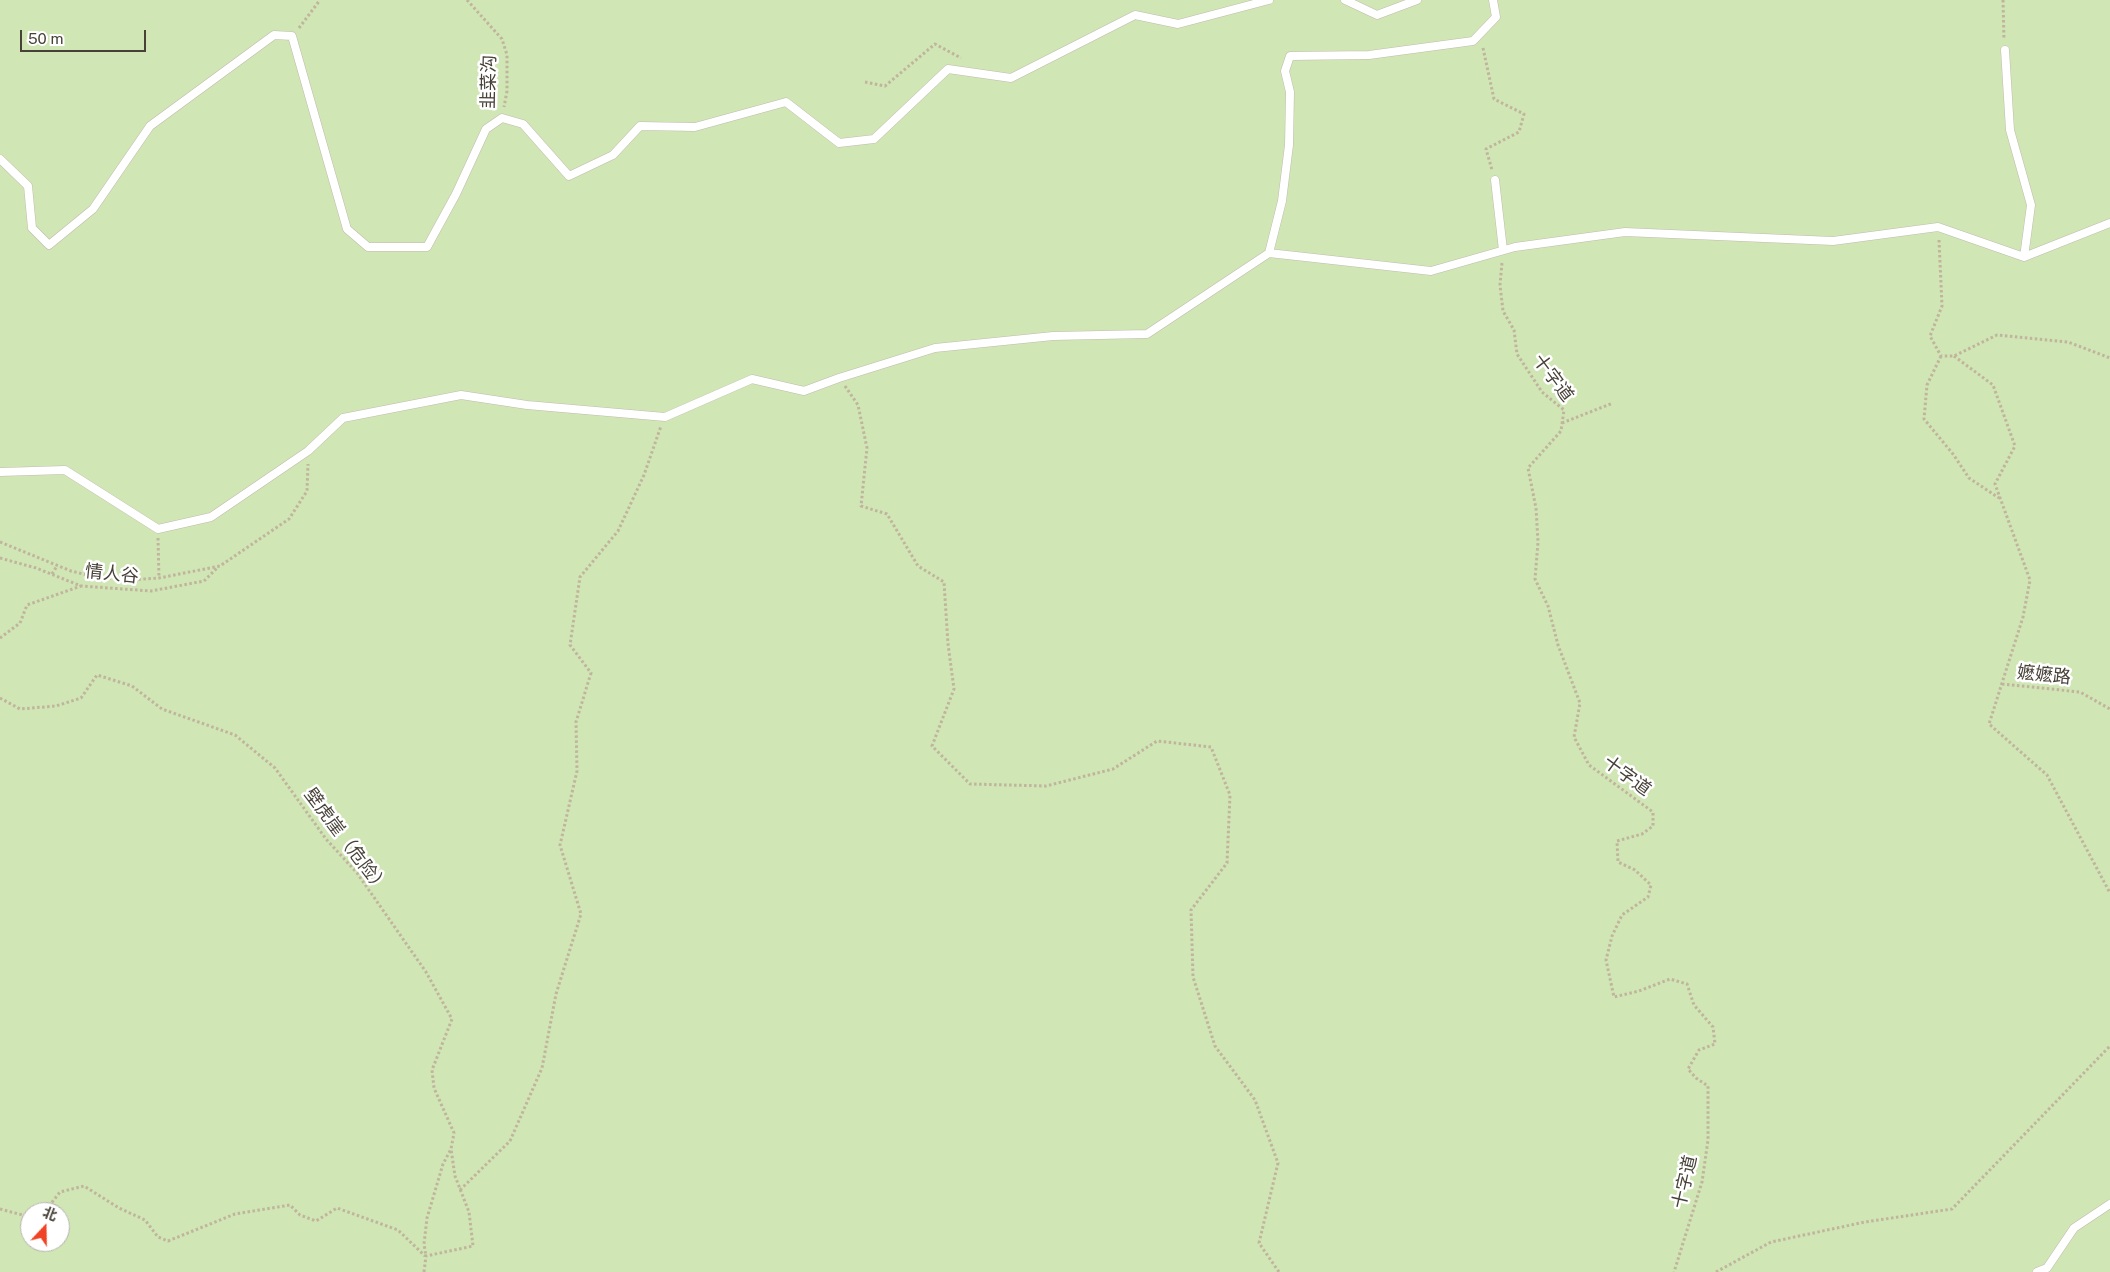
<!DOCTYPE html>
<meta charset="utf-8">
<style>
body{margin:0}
#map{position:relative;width:2110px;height:1272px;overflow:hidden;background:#f4f1e9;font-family:"Public Sans","Noto Sans SC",sans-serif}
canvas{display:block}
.north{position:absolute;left:20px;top:1202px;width:50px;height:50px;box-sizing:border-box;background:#fff;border:1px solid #b5b3af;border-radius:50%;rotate:21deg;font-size:14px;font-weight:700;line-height:20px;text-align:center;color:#474138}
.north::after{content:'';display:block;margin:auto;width:18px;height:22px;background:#f04224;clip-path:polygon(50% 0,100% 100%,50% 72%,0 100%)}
.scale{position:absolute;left:20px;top:30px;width:126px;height:22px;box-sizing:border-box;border:2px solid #474138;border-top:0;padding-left:6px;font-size:15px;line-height:18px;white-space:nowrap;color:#474138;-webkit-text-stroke:4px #fff;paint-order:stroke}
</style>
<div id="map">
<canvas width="2110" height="1272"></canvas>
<div class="north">北</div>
<div class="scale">50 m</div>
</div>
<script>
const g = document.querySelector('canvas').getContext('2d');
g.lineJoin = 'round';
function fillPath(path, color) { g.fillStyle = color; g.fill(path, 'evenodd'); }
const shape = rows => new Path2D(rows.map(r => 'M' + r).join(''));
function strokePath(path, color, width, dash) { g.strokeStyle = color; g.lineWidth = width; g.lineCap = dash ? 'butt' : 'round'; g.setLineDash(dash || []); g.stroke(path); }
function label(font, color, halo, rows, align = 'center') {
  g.font = font + ' "Public Sans","Noto Sans SC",sans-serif'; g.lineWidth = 5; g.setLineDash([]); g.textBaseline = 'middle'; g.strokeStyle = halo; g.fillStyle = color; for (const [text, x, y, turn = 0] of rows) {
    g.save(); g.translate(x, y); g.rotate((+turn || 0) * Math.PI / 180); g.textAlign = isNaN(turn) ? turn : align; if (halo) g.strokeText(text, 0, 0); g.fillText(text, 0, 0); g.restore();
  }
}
fillPath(shape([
 [0,0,2110,0,2110,1272,0,1272],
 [30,1212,60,1212,60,1242,30,1242]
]), '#d0e6b4');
const lane = shape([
 [1345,0,1377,15,1417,0],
 [2005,50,2010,130,2031,205,2024,257],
 [0,159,28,186,32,228,49,245,93,209,150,126,274,35,292,36,347,229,368,247,427,247,456,194,486,129,502,118,523,124,569,176,613,155,640,126,695,127,786,102,839,143,874,139,948,69,1011,78,1135,15,1178,24,1269,0],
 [1495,180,1503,250],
 [1269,253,1282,201,1289,145,1290,92,1285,71,1290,56,1369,55,1473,41,1496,17,1493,0],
 [0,472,65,470,158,529,211,517,308,451,343,418,461,395,527,405,665,417,752,379,804,391,839,378,935,348,1053,336,1147,334,1269,253,1431,271,1515,247,1625,232,1833,241,1938,227,2024,257,2110,223],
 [2037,1272,2047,1268,2074,1228,2110,1204]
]);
strokePath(lane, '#c2bbaf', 9);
strokePath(shape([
 [467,0,502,39,507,55,507,91,504,107],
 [2003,0,2004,40],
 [299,28,320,0],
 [1483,48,1494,99,1524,114,1519,132,1486,149,1492,170],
 [865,82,885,86,935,44,961,58],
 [1939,240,1942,306,1930,336,1941,356,1954,356,1997,335,2068,342,2110,358],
 [1502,263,1500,285,1503,311,1514,330,1517,354,1542,392,1564,410,1561,431,1528,468,1536,508,1538,542,1535,579,1548,606,1558,645,1580,703,1574,737,1589,765,1653,812,1653,826,1642,834,1617,841,1618,862,1635,870,1651,885,1648,897,1622,915,1612,936,1606,960,1614,997,1639,991,1670,979,1687,984,1694,1005,1713,1027,1715,1044,1699,1050,1688,1069,1696,1078,1708,1086,1708,1140,1702,1182,1674,1272],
 [1941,356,1927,385,1924,419,1953,454,1969,478,1999,498],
 [1954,356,1993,385,2015,446,1995,484,2030,580,2023,617,1989,724,2047,775,2110,893],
 [845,386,858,405,867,448,861,506,887,514,918,566,944,582,948,644,954,689,932,746,970,784,1046,786,1113,769,1157,741,1211,747,1230,795,1227,863,1191,910,1193,977,1215,1046,1255,1100,1278,1163,1259,1243,1279,1272],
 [1562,423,1613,403],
 [158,538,159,578],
 [0,542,71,571,95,577,129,580,159,578,220,566,289,519,307,491,308,464],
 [0,558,36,568,81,586,151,591,204,581,219,566],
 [52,574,57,566],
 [0,638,20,623,27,605,81,586],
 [2002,684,2080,692,2110,709],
 [0,698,20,709,56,706,81,698,97,675,132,686,162,709,235,735,275,768,326,839,357,873,426,972,452,1019,432,1070,434,1088,454,1133,451,1149,443,1164,427,1218,424,1244,426,1256],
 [460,1190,510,1141,542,1068,556,994,581,914,560,845,577,771,576,722,591,673,570,645,580,577,618,531,644,475,661,426],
 [0,1209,30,1217],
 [41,1212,46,1210,60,1192,84,1186,119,1208,145,1220,158,1237,168,1241,235,1214,290,1205,300,1215,316,1221,337,1208,398,1230,425,1256],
 [424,1272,426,1256,473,1246,469,1212,455,1176,451,1149],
 [1716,1272,1771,1242,1865,1222,1952,1209,2110,1046]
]), '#c0b49e', 3, [2.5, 2.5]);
strokePath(lane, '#fff', 8);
label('18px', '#474138', '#fff', [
 ["韭菜沟",489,82,-89],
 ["十字道",1553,378,53],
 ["情人谷",112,574,6],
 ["嬷嬷路",2044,675,6],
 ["十字道",1627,776,36],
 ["壁虎崖（危险）",346,841,53],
 ["十字道",1685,1182,-77]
]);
</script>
